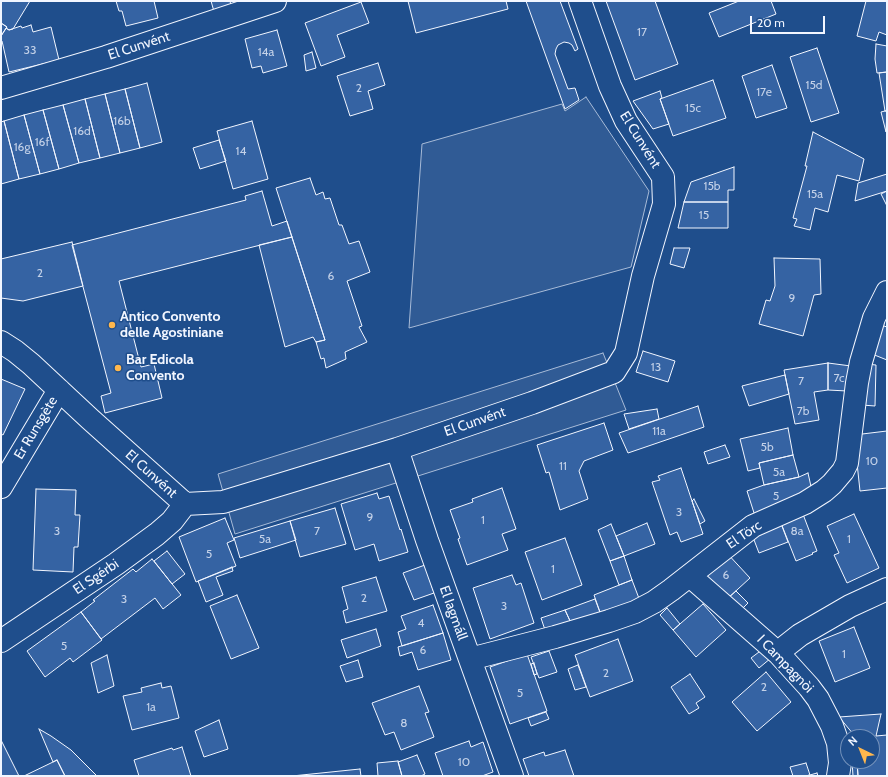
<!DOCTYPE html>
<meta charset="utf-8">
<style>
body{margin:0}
#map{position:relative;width:888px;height:777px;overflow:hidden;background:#1f4e8c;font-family:Cabin,sans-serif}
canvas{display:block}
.frame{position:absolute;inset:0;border:2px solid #f2f6ff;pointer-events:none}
.north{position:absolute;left:840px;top:729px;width:40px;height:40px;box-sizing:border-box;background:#1f4e8c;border:1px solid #7391ba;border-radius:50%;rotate:317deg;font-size:11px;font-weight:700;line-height:16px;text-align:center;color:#f2f6ff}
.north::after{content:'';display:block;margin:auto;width:14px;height:18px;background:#ffb74d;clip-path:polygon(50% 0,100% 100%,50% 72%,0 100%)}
.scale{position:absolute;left:750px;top:16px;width:75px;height:18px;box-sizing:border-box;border:2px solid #f2f6ff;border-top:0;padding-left:5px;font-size:12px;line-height:14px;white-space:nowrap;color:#f2f6ff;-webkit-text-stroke:3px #1f4e8c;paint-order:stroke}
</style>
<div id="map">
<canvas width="888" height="777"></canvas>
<div class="frame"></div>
<div class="north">N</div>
<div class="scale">20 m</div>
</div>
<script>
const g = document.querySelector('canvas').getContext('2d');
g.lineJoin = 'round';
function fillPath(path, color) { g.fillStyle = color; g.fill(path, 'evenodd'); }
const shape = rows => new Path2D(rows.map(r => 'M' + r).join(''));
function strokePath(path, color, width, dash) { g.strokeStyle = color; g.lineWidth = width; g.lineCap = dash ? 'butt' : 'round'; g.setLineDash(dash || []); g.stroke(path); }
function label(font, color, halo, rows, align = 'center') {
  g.font = font + ' Cabin,sans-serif'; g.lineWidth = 3; g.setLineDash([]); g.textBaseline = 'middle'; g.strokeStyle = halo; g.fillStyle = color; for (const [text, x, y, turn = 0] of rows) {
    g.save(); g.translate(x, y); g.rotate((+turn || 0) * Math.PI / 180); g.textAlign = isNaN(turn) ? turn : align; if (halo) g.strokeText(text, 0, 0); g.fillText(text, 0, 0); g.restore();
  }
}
const built = shape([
 [586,97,649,191,631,267,409,328,422,144,562,104,565,111,586,97],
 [603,353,626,410,235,534,218,474,603,353]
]);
fillPath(built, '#305b95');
strokePath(built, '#a8bbd7', 1);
const building = shape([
 [1,1,30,1,13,29,9,30,6,28,7,27,1,23,1,1],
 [116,1,154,1,158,18,126,26,122,11,119,11,116,1],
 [211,1,230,1,232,10,215,15,211,1],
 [408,1,506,1,508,9,416,33,408,1],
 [526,1,560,1,578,49,575,51,572,45,569,43,564,42,558,45,556,49,555,54,568,89,575,88,579,100,565,109,526,1],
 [606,1,655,1,678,64,635,80,606,1],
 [739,1,771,1,776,14,719,37,709,13,739,1],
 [866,1,887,1,887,35,879,32,876,41,857,36,866,1],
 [361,2,369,23,337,35,345,57,321,66,305,23,361,2],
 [1,23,7,27,1,36,1,23],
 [31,25,33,32,51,27,59,60,9,72,2,41,1,40,1,36,6,28,9,30,21,26,22,28,31,25],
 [277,30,287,66,263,73,261,66,252,68,245,39,277,30],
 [876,44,887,46,887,72,877,73,875,59,876,44],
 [817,48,839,113,811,122,790,57,817,48],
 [312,52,316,68,306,71,304,55,312,52],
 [378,63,385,85,368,91,373,109,350,116,337,76,378,63],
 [772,65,787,108,756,118,742,76,772,65],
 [887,72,887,111,885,111,879,73,887,72],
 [713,80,726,118,673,136,660,99,713,80],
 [147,83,162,142,140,148,125,89,147,83],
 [125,89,140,148,120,153,105,94,125,89],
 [660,91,662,98,660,99,669,124,653,129,633,101,660,91],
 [105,94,120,153,100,158,85,99,105,94],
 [85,99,100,158,79,163,63,105,85,99],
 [63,105,79,163,59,169,43,110,63,105],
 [43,110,59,169,40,174,24,115,43,110],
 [885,111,887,111,886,132,881,112,885,111],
 [24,115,40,174,19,179,4,121,24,115],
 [4,121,19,179,1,184,1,122,4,121],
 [252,121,268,179,233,189,217,131,252,121],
 [813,132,864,159,859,181,837,175,828,212,815,208,810,230,794,226,797,219,793,218,807,166,805,166,813,132],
 [219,140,226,161,200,169,193,148,219,140],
 [734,167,734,190,728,190,728,202,684,202,691,182,734,167],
 [887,174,887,191,855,201,858,183,887,174],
 [310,178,316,195,323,192,325,199,330,198,339,225,342,225,349,244,359,241,370,272,347,281,362,326,359,327,367,342,345,352,346,359,326,368,324,358,321,359,316,342,325,340,276,188,310,178],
 [262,191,272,226,287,221,292,237,119,281,141,367,154,364,162,398,105,413,101,396,111,393,72,245,246,200,245,196,262,191],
 [887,191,887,206,881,194,887,191],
 [684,202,728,202,728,228,678,228,684,202],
 [292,237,325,340,316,342,313,337,285,347,259,245,292,237],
 [72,242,83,286,23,301,1,298,1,259,72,242],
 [674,248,690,248,684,268,670,264,674,248],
 [774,258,820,259,821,294,814,295,803,336,759,324,766,300,770,301,775,286,774,258],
 [878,324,887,327,887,360,867,352,878,324],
 [643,351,675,361,668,382,636,372,643,351],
 [828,363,828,390,814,392,819,420,795,424,784,370,828,363],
 [828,363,851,366,847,391,828,390,828,363],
 [866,364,876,365,875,406,862,405,866,364],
 [785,375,789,394,749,406,742,386,785,375],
 [1,379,25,389,3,435,1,434,1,379],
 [698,406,704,427,628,453,619,433,698,406],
 [657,409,659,419,629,429,624,414,657,409],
 [604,423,613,450,584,461,579,471,588,499,560,510,549,472,546,473,537,445,604,423],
 [788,428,793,455,759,463,760,468,748,471,740,439,788,428],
 [887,431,887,488,860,491,854,435,887,431],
 [725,445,730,457,708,464,704,452,725,445],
 [793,455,799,477,764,485,759,463,793,455],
 [681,468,703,534,681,542,677,532,670,535,652,482,660,480,658,476,681,468],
 [808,473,812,491,755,516,747,491,764,485,799,477,808,473],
 [502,488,516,529,502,534,508,550,467,565,458,539,460,538,450,510,473,502,472,499,502,488],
 [36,489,76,490,75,515,80,515,78,547,74,547,73,572,33,570,36,489],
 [377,493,379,499,389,496,400,530,401,529,408,552,379,561,374,544,355,550,341,504,377,493],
 [694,499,705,521,700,524,692,501,694,499],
 [335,508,346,544,300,557,290,521,335,508],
 [801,509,817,551,812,553,813,554,796,561,779,518,801,509],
 [854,514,879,568,847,583,834,555,839,553,827,526,854,514],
 [225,518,234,540,227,543,236,566,196,582,179,537,225,518],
 [290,521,296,540,240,558,234,538,290,521],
 [780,521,788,542,759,553,751,532,780,521],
 [647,523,655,544,624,556,616,536,647,523],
 [611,524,624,556,610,561,598,530,611,524],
 [565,538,582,585,542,600,525,552,565,538],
 [167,551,185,574,172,584,154,561,167,551],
 [725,551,750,578,726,600,702,573,725,551],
 [624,556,632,580,619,585,610,561,624,556],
 [152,559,181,595,163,609,155,598,101,639,81,612,95,601,93,600,133,569,136,572,152,559],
 [425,565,434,593,414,600,403,573,425,565],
 [232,567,233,571,216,577,223,595,206,602,198,581,232,567],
 [512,575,516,585,521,583,534,623,490,639,473,588,512,575],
 [376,577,387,611,346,623,343,611,348,609,342,587,376,577],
 [632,580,640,601,601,615,594,595,632,580],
 [736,591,748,603,741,610,728,598,736,591],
 [237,595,259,648,231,659,210,606,237,595],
 [595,599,601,615,571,623,565,610,595,599],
 [703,604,726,630,696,657,673,630,703,604],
 [433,605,443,633,402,646,398,632,406,629,401,616,433,605],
 [667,608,680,624,673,630,660,615,667,608],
 [565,610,571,623,545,630,541,618,565,610],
 [81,612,102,640,73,662,70,658,45,677,27,651,81,612],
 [854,627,870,668,835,682,819,641,854,627],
 [376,629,381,646,347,658,341,640,376,629],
 [443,633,451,660,418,670,412,652,400,656,398,647,443,633],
 [618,639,633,681,590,697,575,655,618,639],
 [763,649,771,658,759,668,751,658,763,649],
 [549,651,557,672,539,678,531,657,549,651],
 [527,654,547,711,510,724,490,667,527,654],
 [107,655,114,686,98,693,91,663,107,655],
 [358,660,363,677,346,682,340,666,358,660],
 [534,663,537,674,534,675,531,664,534,663],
 [578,665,586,687,575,690,568,669,578,665],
 [766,672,791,702,757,731,732,702,766,672],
 [690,674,705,697,696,703,699,708,689,714,671,687,690,674],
 [161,683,162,688,171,686,179,718,132,730,123,696,142,692,141,688,161,683],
 [419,686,429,712,425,713,434,737,401,750,394,732,385,735,372,703,419,686],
 [546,712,549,719,531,726,528,718,546,712],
 [881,714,876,736,887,735,887,776,858,776,857,761,872,761,872,737,854,737,854,735,839,717,881,714],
 [219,720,228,749,204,757,195,731,219,720],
 [39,729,51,736,71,750,97,776,65,776,57,760,53,762,39,729],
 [1,740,19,776,1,776,1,740],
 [469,741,471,747,483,742,493,772,482,776,443,776,435,753,469,741],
 [182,747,191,776,139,776,134,760,172,748,173,750,182,747],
 [565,750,574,776,529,776,523,759,544,752,545,756,565,750],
 [417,755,425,774,421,776,402,776,398,762,417,755],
 [57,760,65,776,24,776,53,762,57,760],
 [398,761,402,776,378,776,377,763,398,761],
 [852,761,857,761,858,776,853,776,852,761],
 [806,763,810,775,805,776,793,776,790,767,806,763],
 [360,769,361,776,292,776,360,769],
 [817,773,818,776,805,776,810,775,817,773]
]);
fillPath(building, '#3563a3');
strokePath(building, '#f2f6ff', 1);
const street = shape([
 [1,88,106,57,275,1],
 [1,342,15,351,31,364,90,419,185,504,223,502,397,449,532,403,614,372,626,353,643,276,664,204,663,177,626,121,610,86,580,1],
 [397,449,427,540,512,776],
 [1,487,59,390],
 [690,576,779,654,809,687,818,699,832,726,838,743,840,763,838,776],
 [1,641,116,564,157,534,172,521,185,504],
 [779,654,786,646,800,635,850,606,887,589],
 [470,659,555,637,609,621,635,612,654,602,671,590,753,526,805,503,824,491,832,484,843,471,847,463,857,383,861,362,874,318,887,292]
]);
strokePath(street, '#f2f6ff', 24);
strokePath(street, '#1f4e8c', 22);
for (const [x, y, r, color] of [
 [112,325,4,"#ffb74d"],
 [118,368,4,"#ffb74d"]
]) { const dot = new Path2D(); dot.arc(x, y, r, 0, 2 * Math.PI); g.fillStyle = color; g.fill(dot); strokePath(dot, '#1f4e8c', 1.5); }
label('12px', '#c3d1e8', null, [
 ["17",642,32],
 ["33",30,50],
 ["14a",266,52],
 ["15d",814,85],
 ["2",359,88],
 ["17e",764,92],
 ["15c",693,108],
 ["16b",122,121],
 ["16d",82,131],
 ["16f",42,142],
 ["16g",22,147],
 ["14",241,151],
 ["15b",712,186],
 ["15a",815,194],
 ["15",704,215],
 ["2",40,273],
 ["6",331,276],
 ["9",792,298],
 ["13",656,367],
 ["7c",839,378],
 ["7",801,381],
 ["7b",803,411],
 ["11a",659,431],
 ["5b",767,447],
 ["10",872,461],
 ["11",563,466],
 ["5a",779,472],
 ["5",776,496],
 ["3",679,512],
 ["9",370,517],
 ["1",483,520],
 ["3",57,531],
 ["7",317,531],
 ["8a",797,531],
 ["5a",265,539],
 ["1",849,539],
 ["5",209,554],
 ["1",553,569],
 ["6",726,575],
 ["2",364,598],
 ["3",124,599],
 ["3",504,606],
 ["4",421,623],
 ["5",64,646],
 ["6",423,650],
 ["1",844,654],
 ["2",606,673],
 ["2",764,687],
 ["5",520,693],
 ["1a",151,707],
 ["8",404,723],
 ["10",464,762]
]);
label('14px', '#f2f6ff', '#1f4e8c', [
 ["El Cunvént",139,46,-18],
 ["El Cunvént",640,140,58],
 ["El Cunvént",475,422,-19],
 ["Er Runsgète",36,428,-59],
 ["El Cunvént",151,474,42],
 ["El Törc",744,535,-34],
 ["El Sgérbi",96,577,-34],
 ["El Iagmáll",453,613,70],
 ["I Campagnòi",785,664,46]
]);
label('bold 14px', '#f2f6ff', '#1f4e8c', [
 ["Antico Convento",120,317],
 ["delle Agostiniane",120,333],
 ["Bar Edicola",126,360],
 ["Convento",126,376]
], 'left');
</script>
